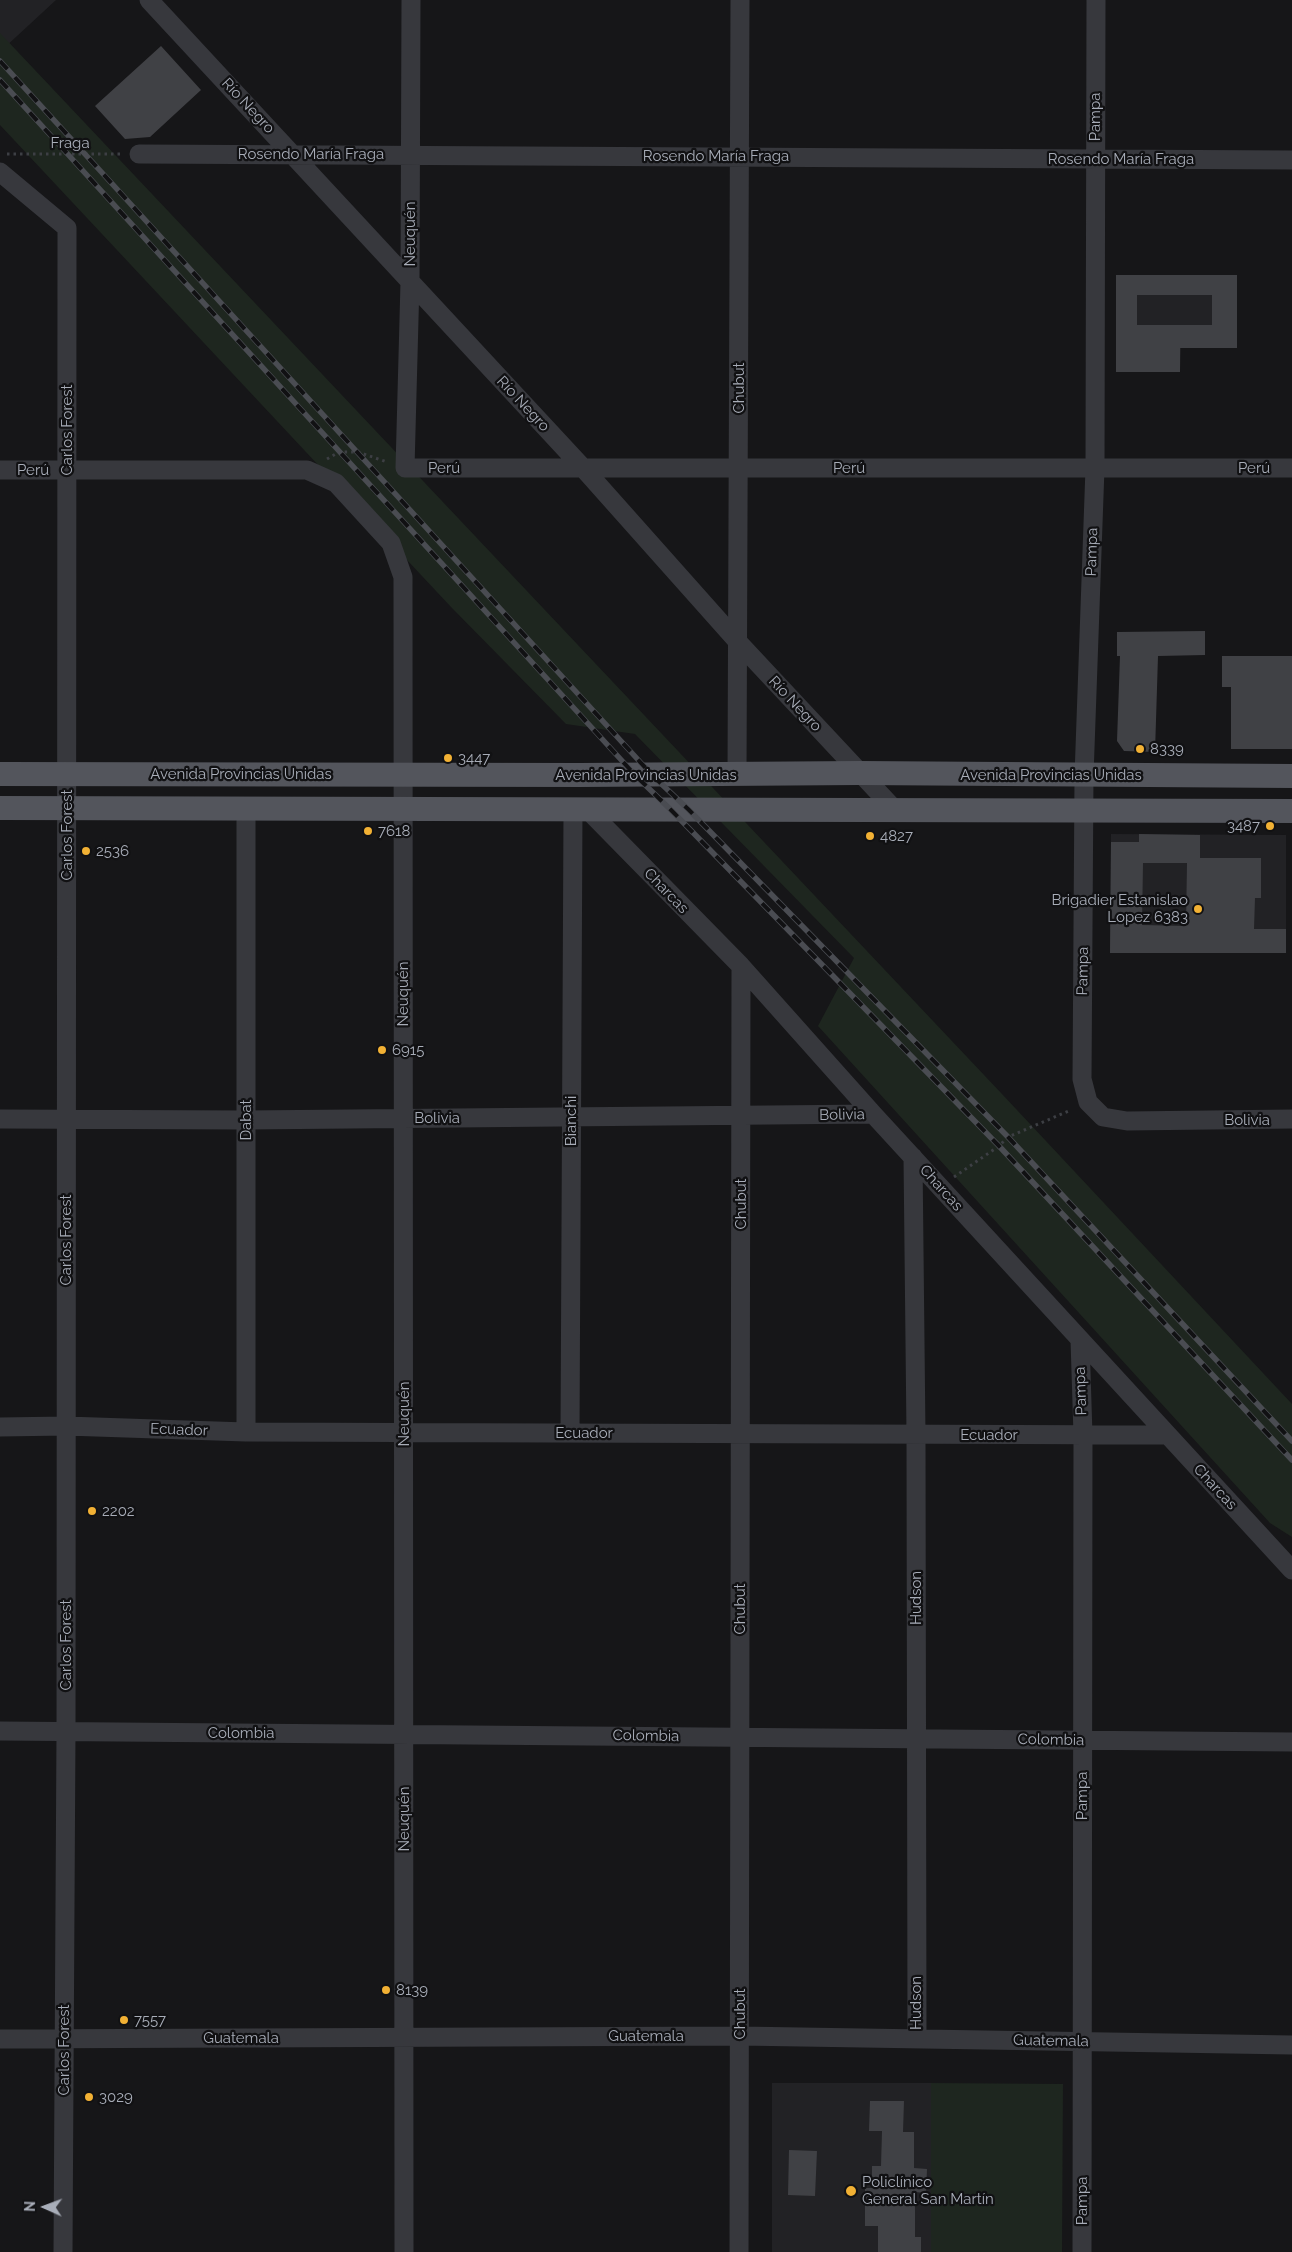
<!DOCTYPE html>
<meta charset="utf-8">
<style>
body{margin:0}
#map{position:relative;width:1292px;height:2252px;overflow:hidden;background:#161618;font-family:Raleway,sans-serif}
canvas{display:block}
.north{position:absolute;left:20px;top:2182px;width:50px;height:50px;-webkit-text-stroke:4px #111113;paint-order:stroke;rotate:272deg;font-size:14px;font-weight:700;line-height:20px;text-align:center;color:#a8adb8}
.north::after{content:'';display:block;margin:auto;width:18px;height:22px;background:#a8adb8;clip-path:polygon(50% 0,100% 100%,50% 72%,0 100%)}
</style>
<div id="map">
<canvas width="1292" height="2252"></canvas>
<div class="north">N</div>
</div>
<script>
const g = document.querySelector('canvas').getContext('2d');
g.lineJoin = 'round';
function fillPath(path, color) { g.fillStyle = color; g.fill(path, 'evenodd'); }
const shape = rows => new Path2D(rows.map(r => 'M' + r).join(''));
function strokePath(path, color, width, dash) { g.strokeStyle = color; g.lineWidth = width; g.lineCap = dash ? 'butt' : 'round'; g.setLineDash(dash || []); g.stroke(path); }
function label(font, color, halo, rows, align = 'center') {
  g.font = font + ' Raleway,sans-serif'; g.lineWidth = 4.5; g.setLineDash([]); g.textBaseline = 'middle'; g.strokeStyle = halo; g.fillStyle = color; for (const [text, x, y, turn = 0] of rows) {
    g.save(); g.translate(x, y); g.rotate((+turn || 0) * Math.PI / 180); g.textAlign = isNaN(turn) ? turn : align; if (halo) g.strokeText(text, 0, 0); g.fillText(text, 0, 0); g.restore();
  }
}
fillPath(shape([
 [0,0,56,0,3,49,0,46],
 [1116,275,1237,275,1237,348,1181,348,1180,372,1116,372],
 [1111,834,1286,835,1286,953,1110,953],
 [772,2083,931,2083,931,2252,772,2252]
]), '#222225');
fillPath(shape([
 [0,33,1002,1094,1292,1404,1292,1537,1270,1523,818,1026,854,958,635,734,566,724,451,607,0,125],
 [931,2083,1063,2084,1062,2252,931,2252]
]), '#1e261f');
fillPath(shape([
 [161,46,201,90,150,137,125,139,95,106],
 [1116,275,1237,275,1237,348,1180,348,1180,372,1116,372],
 [1137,295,1212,295,1212,325,1137,325],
 [1205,631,1205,655,1158,656,1155,752,1124,751,1117,741,1120,656,1117,656,1117,632],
 [1222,656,1292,656,1292,749,1231,749,1231,687,1222,687],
 [1139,834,1200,835,1200,858,1261,858,1261,898,1255,898,1254,929,1286,929,1286,953,1110,953,1111,842,1139,842],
 [1143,863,1187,863,1186,926,1142,925],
 [870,2101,904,2101,903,2132,914,2132,914,2168,927,2169,926,2193,915,2192,915,2237,921,2237,921,2252,878,2252,878,2226,865,2226,865,2188,872,2188,872,2166,881,2166,882,2131,869,2131],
 [789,2150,817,2151,815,2196,788,2195]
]), '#404145');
strokePath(shape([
 [7,154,121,154],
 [327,459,339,452,358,452,387,462],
 [954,1177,999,1146,1008,1137,1071,1110]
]), '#3d3f44', 3, [2.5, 4]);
strokePath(shape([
 [149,0,584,469,738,642,895,810],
 [411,0,410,282,405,468,1292,468],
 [1096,0,1095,468,1084,776,1082,1079,1088,1102,1103,1117,1127,1121,1292,1119],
 [139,154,1292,160],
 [0,172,67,228,66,1731,63,2252],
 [0,470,307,470,336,483,391,543,403,577,404,2252],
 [737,775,740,0],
 [246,809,246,1432],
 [588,810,741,966,873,1114,1292,1570],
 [0,1119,246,1120,873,1114],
 [913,1157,916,1435,917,2039],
 [1080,1340,1083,1435,1082,2252],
 [0,1427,66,1426,246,1432,1167,1435],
 [570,1433,573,810],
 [0,1731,1292,1742],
 [0,2039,740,2036,1292,2045],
 [739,2252,741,966]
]), '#37383d', 19);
strokePath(shape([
 [0,774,580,775,860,773,1292,776],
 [0,808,1292,811]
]), '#53555c', 24);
const rail = shape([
 [0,61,652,775,689,810,1008,1137,1292,1441],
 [0,80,635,775,671,810,999,1146,1292,1460]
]);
strokePath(rail, '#4a4c52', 5.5);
strokePath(rail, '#111113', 4, [11]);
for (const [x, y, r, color] of [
 [1140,749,5,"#f2b134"],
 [448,758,5,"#f2b134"],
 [1270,826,5,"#f2b134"],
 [368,831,5,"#f2b134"],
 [870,836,5,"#f2b134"],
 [86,851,5,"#f2b134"],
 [1198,909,5,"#f2b134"],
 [382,1050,5,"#f2b134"],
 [92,1511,5,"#f2b134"],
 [386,1990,5,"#f2b134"],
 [124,2020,5,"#f2b134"],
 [89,2097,5,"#f2b134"],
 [851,2191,6,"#f2b134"]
]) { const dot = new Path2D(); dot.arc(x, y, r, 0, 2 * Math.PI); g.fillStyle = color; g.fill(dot); strokePath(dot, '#111113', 2); }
label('15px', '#a8adb8', '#111113', [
 ["Río Negro",248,106,47],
 ["Pampa",1095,117,-90],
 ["Fraga",70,143],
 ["Rosendo María Fraga",311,154],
 ["Rosendo María Fraga",716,156],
 ["Rosendo María Fraga",1121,159],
 ["Neuquén",410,234,-90],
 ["Chubut",739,388,-90],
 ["Río Negro",523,404,47],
 ["Carlos Forest",67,430,-90],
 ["Perú",444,468],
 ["Perú",849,468],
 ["Perú",1254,468],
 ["Perú",33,470],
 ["Pampa",1092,552,-88],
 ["Río Negro",795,704,47],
 ["Avenida Provincias Unidas",241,774],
 ["Avenida Provincias Unidas",646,775],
 ["Avenida Provincias Unidas",1051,775],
 ["Carlos Forest",67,835,-90],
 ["Charcas",666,891,46],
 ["Pampa",1083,971,-89],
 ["Neuquén",403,994,-90],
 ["Bolivia",842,1115,-1],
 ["Bolivia",437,1118],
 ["Dabat",246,1120,-90],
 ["Bolivia",1247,1120],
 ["Bianchi",571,1121,-90],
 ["Charcas",941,1188,48],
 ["Chubut",741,1204,-90],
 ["Carlos Forest",66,1240,-90],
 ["Pampa",1081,1391,-92],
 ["Neuquén",404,1414,-90],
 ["Ecuador",179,1430,2],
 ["Ecuador",584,1433],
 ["Ecuador",989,1435],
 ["Charcas",1215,1487,47],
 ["Hudson",916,1598,-90],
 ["Chubut",740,1609,-90],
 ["Carlos Forest",66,1645,-90],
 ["Colombia",241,1733],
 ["Colombia",646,1736,1],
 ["Colombia",1051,1740,1],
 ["Pampa",1082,1796,-90],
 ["Neuquén",404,1819,-90],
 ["Hudson",916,2003,-90],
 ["Chubut",740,2014,-90],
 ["Guatemala",646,2036],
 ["Guatemala",241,2038],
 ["Guatemala",1051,2041,1],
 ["Carlos Forest",64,2050,-90],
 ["Pampa",1082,2201,-90]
]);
label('15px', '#a8adb8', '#111113', [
 ["8339",1150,749],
 ["3447",458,758],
 ["3487",1260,826,"right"],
 ["7618",378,831],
 ["4827",880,836],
 ["2536",96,851],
 ["Brigadier Estanislao",1188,900,"right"],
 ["Lopez 6383",1188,917,"right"],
 ["6915",392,1050],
 ["2202",102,1511],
 ["8139",396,1990],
 ["7557",134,2020],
 ["3029",99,2097],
 ["Policlínico",862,2182],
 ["General San Martín",862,2199]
], 'left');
</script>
